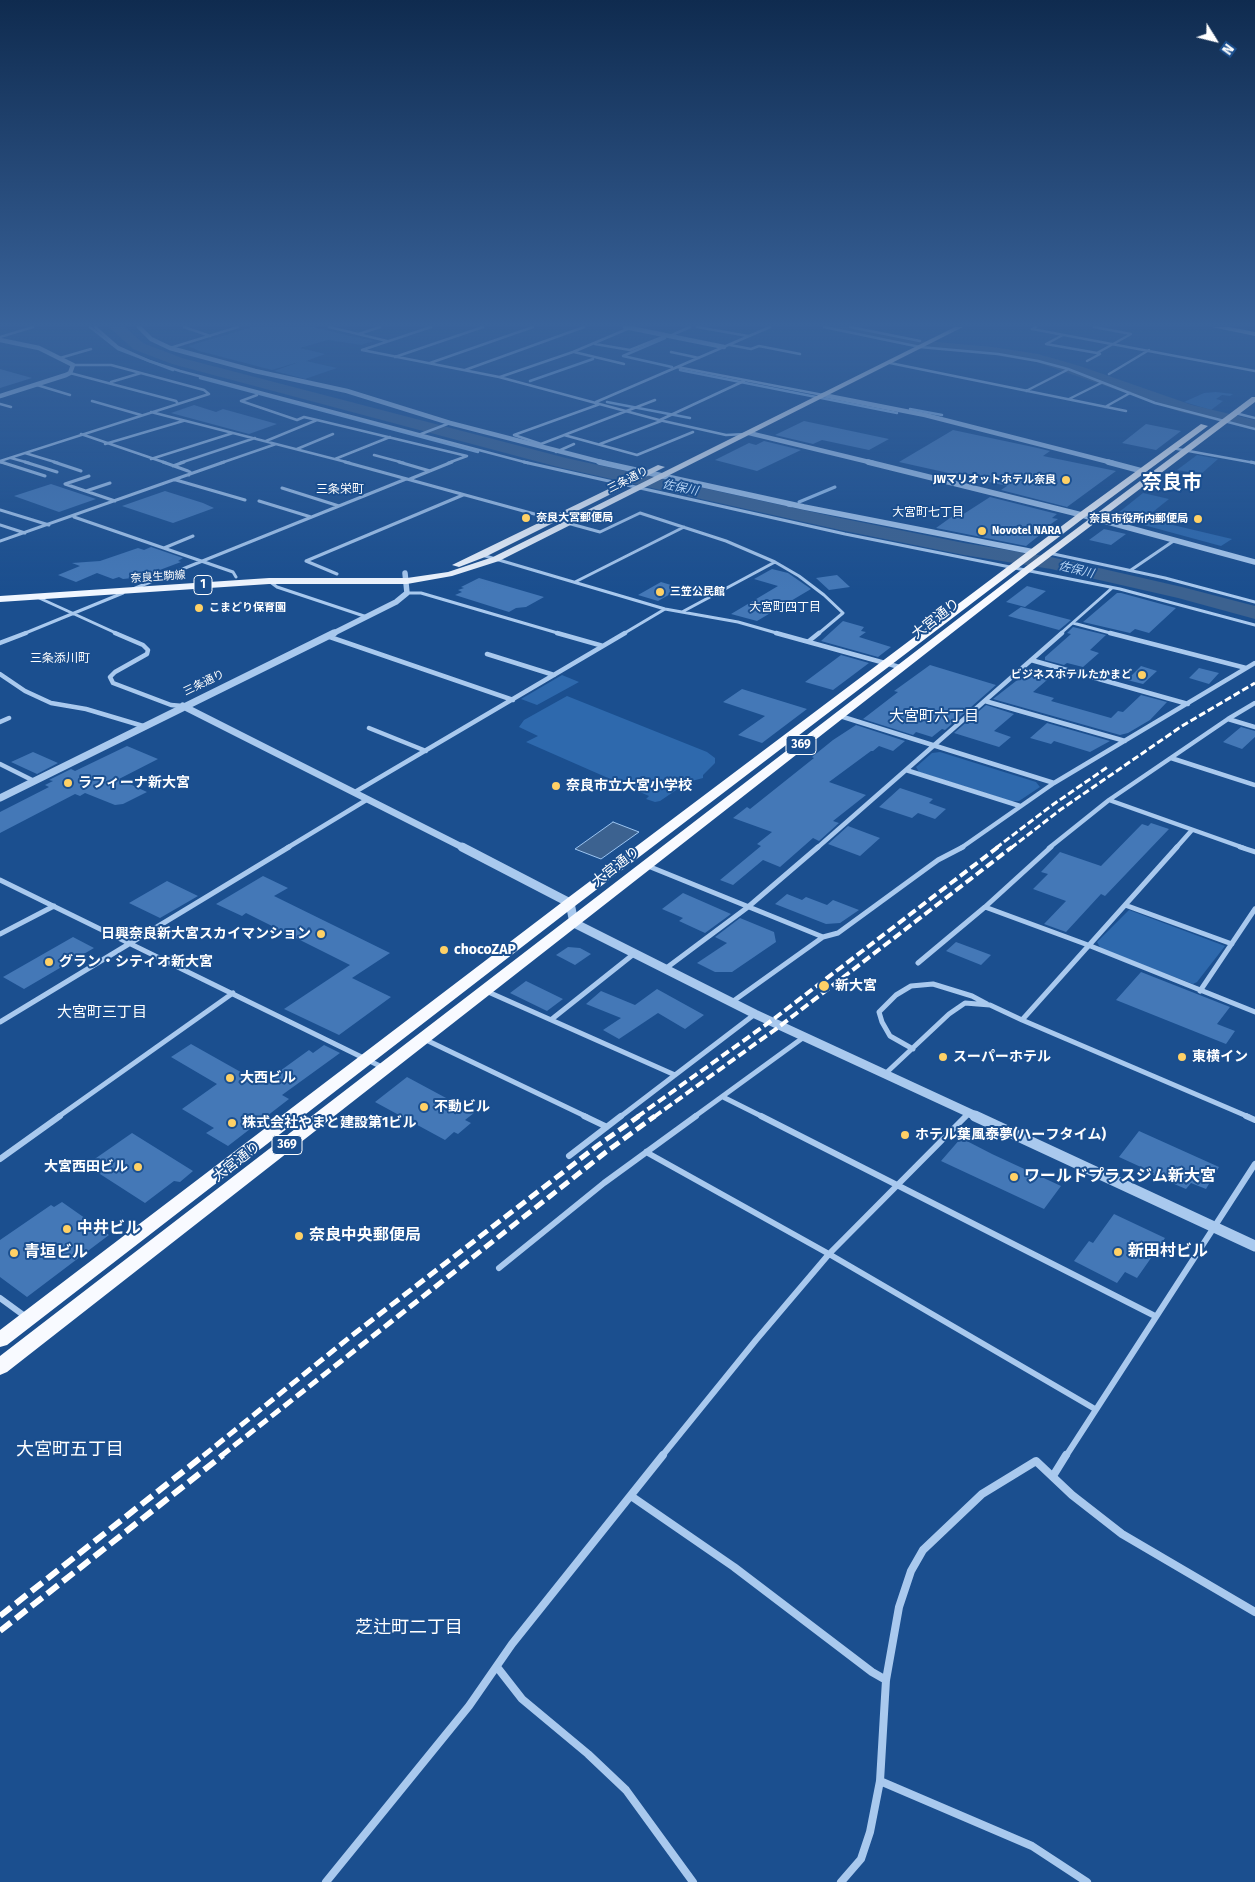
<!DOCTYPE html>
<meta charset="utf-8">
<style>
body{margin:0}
#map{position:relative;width:1255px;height:1882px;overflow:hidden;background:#1b4f8f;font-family:"Fira Sans",sans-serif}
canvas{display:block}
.north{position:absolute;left:1190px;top:15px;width:50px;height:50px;-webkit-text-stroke:4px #1b4f8f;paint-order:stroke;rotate:126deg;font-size:14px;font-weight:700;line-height:20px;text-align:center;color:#fff}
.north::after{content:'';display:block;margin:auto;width:18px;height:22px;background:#fff;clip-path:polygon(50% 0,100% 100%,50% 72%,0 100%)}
</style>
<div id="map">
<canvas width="1255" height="1882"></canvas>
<div class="north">N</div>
</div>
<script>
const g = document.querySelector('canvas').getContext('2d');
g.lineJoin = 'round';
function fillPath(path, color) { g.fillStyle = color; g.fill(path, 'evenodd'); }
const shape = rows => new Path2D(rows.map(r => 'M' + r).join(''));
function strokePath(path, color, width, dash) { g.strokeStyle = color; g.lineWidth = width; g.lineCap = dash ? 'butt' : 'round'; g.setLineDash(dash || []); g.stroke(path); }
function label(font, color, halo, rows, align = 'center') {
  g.font = font + ' "Fira Sans","Noto Sans JP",sans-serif'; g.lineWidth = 4; g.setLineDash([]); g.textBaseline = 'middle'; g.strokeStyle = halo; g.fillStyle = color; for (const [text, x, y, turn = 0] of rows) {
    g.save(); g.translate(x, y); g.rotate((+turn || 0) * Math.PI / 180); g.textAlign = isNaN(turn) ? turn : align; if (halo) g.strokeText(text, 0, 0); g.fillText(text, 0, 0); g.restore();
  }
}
fillPath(shape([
 [252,327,312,327,374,341,361,345,328,340,300,348,325,354,306,361,337,368,305,379,274,371,299,362,272,370,199,351,188,346],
 [1216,392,1233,394,1230,396,1222,395,1216,399,1223,401,1211,410,1184,402,1204,393],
 [1197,455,1218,459,1201,474,1177,470],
 [1143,493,1169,499,1149,515,1156,521,1232,539,1221,546,1129,521,1118,513],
 [562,675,579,682,537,705,521,699],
 [567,696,707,752,715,758,715,763,703,775,703,778,688,782,660,801,655,802,646,799,649,796,526,742,538,736,519,727,524,720],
 [940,752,1036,782,1040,787,1019,801,1011,801,919,772,916,767,932,753],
 [1129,910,1225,946,1197,982,1193,984,1101,949,1097,942]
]), '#2e69ad');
const water = shape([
 [613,822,639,832,601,859,575,849,613,822]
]);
fillPath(water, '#3c6290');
strokePath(water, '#9cc4f0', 1);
strokePath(shape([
 [90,327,118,349,173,370],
 [672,335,690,327],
 [665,338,623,356,672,367],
 [680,370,897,413],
 [200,378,478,452],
 [530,381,593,359],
 [607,402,690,418],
 [910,409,942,415]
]), '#9cc4f0', 2.5);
strokePath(shape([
 [799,502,835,487],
 [782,511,791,506]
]), '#9cc4f0', 3);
fillPath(shape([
 [109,327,125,327,143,343,182,358,566,458,840,518,964,543,1051,557,1182,587,1255,606,1255,619,1178,598,1051,569,964,555,840,530,558,467,172,364,133,349,109,327],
 [828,327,859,327,926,341,993,347,1038,354,1080,366,1192,405,1255,420,1255,430,1181,412,1036,362,993,355,926,349,835,331,828,327]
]), '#3c6290');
fillPath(shape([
 [0,369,32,378,0,388],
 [194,405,216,412,223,409,277,424,249,434,171,413],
 [804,421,889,439,869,450,822,440,813,444,775,435],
 [1146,424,1181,431,1156,450,1122,443],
 [953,430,1033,447,1050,451,1043,456,1116,471,1067,507,1001,490,1007,486,899,462],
 [764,441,801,450,757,471,715,460,749,443,756,445],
 [51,484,96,499,59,512,14,496],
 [165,491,203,503,214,508,173,523,122,506],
 [990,497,1057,514,1052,518,1058,519,1038,533,1041,534,1026,546,936,528,957,513,962,515],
 [1104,529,1126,534,1111,545,1089,540],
 [151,547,183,558,178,561,181,562,141,577,123,579,119,577,113,579,97,573,76,582,58,575,80,566,72,563,100,561,138,548,144,550],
 [772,569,788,573,811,589,757,621,731,614,778,586,754,579],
 [837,575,850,587,829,590,816,578],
 [479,578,544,597,526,607,516,608,509,612,455,595,462,592,458,590,464,588,461,587],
 [661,582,681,588,658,601,638,595],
 [1027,586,1046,591,1025,607,1006,602],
 [1117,593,1121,593,1176,608,1149,633,1135,629,1130,633,1083,622],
 [1021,607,1071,620,1059,630,1008,616],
 [843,621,864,627,861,631,866,632,859,637,891,647,878,657,821,641],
 [1073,627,1106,635,1090,650,1099,653,1083,667,1067,663,1064,665,1045,660,1045,657,1071,634,1067,633],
 [841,655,869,663,833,690,805,682],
 [930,665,996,685,945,730,942,729,932,737,916,732,913,735,863,719,898,692,894,691],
 [1141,666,1157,671,1143,684,1127,680],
 [1199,668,1219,673,1209,684,1189,678],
 [1025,674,1047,680,1033,692,1054,698,1051,701,1111,718,1118,711,1123,712,1141,695,1167,702,1150,720,1128,733,1120,735,993,699],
 [742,689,807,709,762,743,738,735,765,716,723,702],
 [986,705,1014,714,994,731,1011,737,999,747,954,733],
 [1047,723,1110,741,1090,752,1054,741,1051,744,1030,738],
 [856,725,905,741,893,751,879,746,873,751,871,751,829,782,866,795,833,821,839,823,819,841,813,838,780,867,763,860,733,885,720,880,761,846,757,844,772,832,733,818,747,807,750,809,814,758,812,757,833,740],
 [1241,727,1255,731,1255,737,1242,749,1223,742],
 [127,746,158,759,119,779,147,792,123,804,115,805,85,793,80,796,75,794,0,833,0,812,49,787,45,785,53,781,49,780,71,769,75,771],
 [33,752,58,763,37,774,11,762],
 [900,788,933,799,929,803,946,809,935,819,918,813,912,818,879,807],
 [1151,823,1169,829,1105,896,1101,894,1066,932,1044,924,1066,901,1033,889,1048,874,1041,872,1060,852,1101,866,1142,824,1148,826],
 [848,826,880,838,860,856,828,844],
 [263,876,288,888,274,896,390,953,352,978,391,997,339,1035,284,1009,350,965,246,913,242,916,216,904],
 [167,881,198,896,160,918,129,903],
 [683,893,731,914,705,933,679,921,683,918,662,909],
 [787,894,802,900,806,897,827,905,833,900,859,910,840,923,826,924,775,904],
 [740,918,774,932,776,942,732,972,715,972,697,963,727,943,715,937],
 [73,937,94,948,24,989,3,977],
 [956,942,991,955,981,965,946,951],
 [568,947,580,948,591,954,575,965,556,955],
 [1141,972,1230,1007,1217,1024,1235,1031,1226,1044,1116,1000],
 [526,981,563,999,547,1011,510,993],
 [657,989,704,1015,685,1029,658,1013,619,1039,603,1030,621,1018,586,1004,601,991,635,1005],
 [191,1044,262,1084,309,1050,313,1053,324,1045,340,1053,282,1095,289,1099,228,1146,206,1133,214,1128,182,1109,217,1084,171,1057],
 [407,1077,474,1113,465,1120,471,1123,458,1134,454,1132,445,1140,375,1102],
 [1139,1131,1219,1167,1206,1189,1191,1183,1186,1189,1153,1175,1154,1173,1119,1157],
 [132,1133,193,1171,180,1182,174,1181,145,1203,86,1165],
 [961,1138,992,1154,1061,1186,1044,1209,941,1161],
 [62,1202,109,1235,27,1297,0,1277,0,1240,51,1205,54,1207],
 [1114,1214,1165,1238,1137,1278,1125,1272,1117,1283,1074,1261,1089,1241,1093,1243]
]), '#4478b7');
strokePath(shape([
 [421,434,450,423]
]), '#a9c9ee', 2.5);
strokePath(shape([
 [95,327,118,347,149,361,180,371,528,463],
 [184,327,210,336],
 [329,327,387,341],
 [431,327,362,350,499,377,659,420,726,435,746,434],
 [697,327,748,336],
 [824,327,920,347,998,354,1038,361,1068,369,1155,403,1255,429],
 [850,327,920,341],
 [1036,327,1032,329,1255,371],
 [359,334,380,327],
 [1063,335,1046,344,1097,353],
 [0,337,33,327],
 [595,344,630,350,665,336],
 [730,345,751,349,759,346,800,354],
 [170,348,238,327],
 [574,352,624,364],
 [671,352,699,358],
 [395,357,483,327],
 [60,358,91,349],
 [1087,361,1100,354,1097,353,1131,334,1094,327],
 [430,363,533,327],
 [890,363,1126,411],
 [73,365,111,365,204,390,209,394,178,404],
 [677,367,823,395],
 [465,370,584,327],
 [1109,374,1149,350],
 [500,377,573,352,632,327],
 [111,382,141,373],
 [37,385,70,395],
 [1026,391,1067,370],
 [257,395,241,401,297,420,304,417,317,420],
 [1069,399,1101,383],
 [92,401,141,415],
 [596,402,770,327],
 [0,404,11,407],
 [600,404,514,435,541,444,655,400],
 [1105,407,1130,393],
 [151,412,350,463],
 [1235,413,1255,418],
 [660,420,744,381],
 [81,434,166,463],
 [564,435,637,455,693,432],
 [266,441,317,420,467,456,448,463],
 [105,444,183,421],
 [600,444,661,421],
 [1172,448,1255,463],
 [297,449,333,434],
 [556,452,574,444],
 [25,453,58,463],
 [374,455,404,463],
 [11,458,29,463],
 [151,459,233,433],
 [335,459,390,437],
 [0,461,178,404,176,401,70,373],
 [0,462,5,463],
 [180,463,255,438],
 [221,463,276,444]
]), '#a9c9ee', 2.5);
strokePath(shape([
 [1,462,45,476],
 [25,462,57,472],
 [54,462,81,471],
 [163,462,188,471,190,472,189,475],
 [345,462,600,532,640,513,726,541,775,562,799,576,824,595,843,613,818,634],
 [399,462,430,471],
 [524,462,845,534,1120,589,1255,625],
 [1251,462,1255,463],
 [173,466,184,462],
 [89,476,65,484,115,501],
 [410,479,452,462],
 [176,480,245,500],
 [282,488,339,506],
 [86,491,110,483],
 [259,501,311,517],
 [0,510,49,525],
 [74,517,233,572,236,577],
 [0,525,25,533],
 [0,541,224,462],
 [164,548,193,536],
 [1049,553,1165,578,1255,602],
 [482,555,665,609,738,622,780,634],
 [1131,570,1175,540],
 [337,574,306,561,463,495],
 [269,581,277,587,367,617],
 [575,582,684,527],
 [133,589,406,479],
 [407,593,421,593,561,634],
 [37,597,118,634],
 [682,612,775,562],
 [1073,623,1114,634],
 [23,634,123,593],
 [623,634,665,609],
 [1060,634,1112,588]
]), '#a9c9ee', 3);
strokePath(shape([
 [115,633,143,645,148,650,147,654,115,672,110,677,113,683,171,705,183,706],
 [557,633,603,646],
 [776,633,903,668],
 [1110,633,1246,668],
 [327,636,513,700],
 [809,641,819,633],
 [0,643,26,633],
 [487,654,554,675],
 [1031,660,1188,704],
 [0,674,25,691,51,703,86,709,143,726],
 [985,701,1125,741],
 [840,716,1054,783],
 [1228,719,1255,727],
 [0,722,9,718],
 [369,728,426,751],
 [1171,758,1255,785],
 [0,764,34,781],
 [906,770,1020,806],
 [355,792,625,633],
 [1109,800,1244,848],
 [287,848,368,799],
 [817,848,1062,633],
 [961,848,1054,783,1255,663],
 [1049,848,1109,800,1228,719,1255,703],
 [1176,848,1192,830]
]), '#a9c9ee', 4.5);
strokePath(shape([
 [1240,847,1255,852],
 [648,866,823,937],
 [0,880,384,1068],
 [1125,905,1232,944],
 [985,907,1088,945,1255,1012],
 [0,934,54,906],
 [918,963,985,907,1051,847],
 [665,969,748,907,818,847],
 [486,991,675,1075],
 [1200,991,1255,909],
 [732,1002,823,937,838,933,938,860,963,847],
 [552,1019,635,953],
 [1022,1020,1249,1117],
 [0,1022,289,847],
 [424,1039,587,1117],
 [913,1049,890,1036,882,1022,879,1012,896,995,911,986,933,984,972,996,987,1004],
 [885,1074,949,1014,965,1003,990,1005,1022,1020,1177,847],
 [723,1097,763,1117],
 [58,1117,233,993],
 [620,1117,755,1014],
 [694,1117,804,1037],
 [965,1117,968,1114]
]), '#a9c9ee', 5);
strokePath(shape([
 [584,1116,607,1127],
 [761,1116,1155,1316],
 [1246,1116,1255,1120],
 [646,1152,829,1254,1095,1409],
 [569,1156,621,1116],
 [0,1159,60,1116],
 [499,1268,604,1183,696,1116],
 [0,1298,26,1317],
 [662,1456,756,1340,829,1254,966,1116],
 [1066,1456,1255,1164]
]), '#a9c9ee', 6);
strokePath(shape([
 [1053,1476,1066,1455],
 [631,1496,734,1567,872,1672,886,1680],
 [497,1667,522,1699,588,1754,626,1790,693,1882],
 [880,1781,1032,1846,1087,1882],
 [326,1882,469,1706,512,1644,663,1455],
 [841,1882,861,1859,870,1832,880,1781,886,1680,899,1607,911,1571,923,1550,982,1494,1036,1461,1072,1495,1122,1534,1255,1612]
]), '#a9c9ee', 8);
strokePath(shape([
 [139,327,151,339,170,348,255,371,347,391,450,423,605,463],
 [625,327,724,347],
 [0,340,39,348,73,365,70,373,66,375,0,396],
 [823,395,925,415,1113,463],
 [749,433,873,463]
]), '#a9c9ee', 4.5);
strokePath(shape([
 [599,462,804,507,1034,552],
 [868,462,1082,515,1255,562],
 [1108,462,1142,471],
 [332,634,396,602,407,593,405,573]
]), '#a9c9ee', 5.5);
strokePath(shape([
 [183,706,464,848],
 [0,798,334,633]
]), '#a9c9ee', 7);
strokePath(shape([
 [462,847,570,903,574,923,755,1014,978,1117]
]), '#a9c9ee', 9);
strokePath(shape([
 [975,1116,1255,1246]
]), '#a9c9ee', 11);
fillPath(shape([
 [955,327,963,327,499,561,452,576,407,584,269,584,0,602,0,596,269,578,407,578,448,572,493,557,955,327],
 [658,465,665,467,485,557,459,567,452,565,658,465]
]), '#f0f6ff');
fillPath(shape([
 [1212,327,1229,327,1255,332,1255,336,1212,327],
 [1252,397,1255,397,1255,402,1030,572,7,1372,0,1375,0,1356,1024,568,1252,397],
 [1201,424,1208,426,1085,517,575,906,7,1345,0,1347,0,1330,565,900,1079,513,1201,424]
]), '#f8faff');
strokePath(shape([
 [996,848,1051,806,1109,766],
 [1011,848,1060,810,1182,726,1255,683]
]), '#fff', 3, [7, 3]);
strokePath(shape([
 [637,1117,771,1021,998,847],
 [654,1117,780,1026,1012,847]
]), '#fff', 4, [9, 4]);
strokePath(shape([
 [203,1456,350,1337,597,1146,639,1116],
 [221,1456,606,1152,655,1116]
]), '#fff', 5, [11, 5]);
strokePath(shape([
 [0,1616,204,1455],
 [0,1631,223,1455]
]), '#fff', 6, [14, 6]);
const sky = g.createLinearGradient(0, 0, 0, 591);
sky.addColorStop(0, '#0f2b4f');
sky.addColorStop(0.55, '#39639b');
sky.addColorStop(1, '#39639b00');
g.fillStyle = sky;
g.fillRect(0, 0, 1255, 591);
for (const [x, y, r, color] of [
 [1066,480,5,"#ffd166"],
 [526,518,5,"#ffd166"],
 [1198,519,5,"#ffd166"],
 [982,531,5,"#ffd166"],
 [660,592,5,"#ffd166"],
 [199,608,5,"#ffd166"],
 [1142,675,5,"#ffd166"],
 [68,783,5,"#ffd166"],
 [556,786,5,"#ffd166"],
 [321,934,5,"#ffd166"],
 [444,950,5,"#ffd166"],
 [49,962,5,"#ffd166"],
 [824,986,6,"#ffd166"],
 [943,1057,5,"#ffd166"],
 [1182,1057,5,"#ffd166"],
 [230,1078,5,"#ffd166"],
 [424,1107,5,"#ffd166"],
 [232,1123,5,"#ffd166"],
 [905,1135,5,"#ffd166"],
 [138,1167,5,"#ffd166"],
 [1014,1177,5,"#ffd166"],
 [67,1229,5,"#ffd166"],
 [299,1236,5,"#ffd166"],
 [1118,1252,5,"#ffd166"],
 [14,1253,5,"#ffd166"]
]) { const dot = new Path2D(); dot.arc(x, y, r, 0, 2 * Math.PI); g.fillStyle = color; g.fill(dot); strokePath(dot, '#1b4f8f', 2); }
label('11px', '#fff', '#1b4f8f', [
 ["三条通り",628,480,-27],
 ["奈良生駒線",158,577,-4],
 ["三条通り",204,683,-26]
]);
label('bold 11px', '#fff', '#1b4f8f', [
 ["JWマリオットホテル奈良",1056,480,"right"],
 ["奈良大宮郵便局",536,518],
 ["奈良市役所内郵便局",1188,519,"right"],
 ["Novotel NARA",992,531],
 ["三笠公民館",670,592],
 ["こまどり保育園",209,608],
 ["ビジネスホテルたかまど",1132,675,"right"]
], 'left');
label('italic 12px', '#b5d3f5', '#1b4f8f', [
 ["佐保川",680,488,12],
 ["佐保川",1076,570,14]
]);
label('12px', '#fff', '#1b4f8f', [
 ["三条栄町",340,490],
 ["大宮町七丁目",928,513],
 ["大宮町四丁目",785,608],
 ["三条添川町",60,659]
]);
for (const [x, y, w] of [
 [203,585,18],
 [801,745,30],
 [287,1145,30]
]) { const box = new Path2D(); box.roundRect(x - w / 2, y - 9.5, w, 19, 4); g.fillStyle = '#1b4f8f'; g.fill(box); strokePath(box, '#fff', 1); }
label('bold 12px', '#fff', null, [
 ["1",203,585],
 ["369",801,745],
 ["369",287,1145]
]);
label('14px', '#fff', '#1b4f8f', [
 ["大宮通り",936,619,-38],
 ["大宮通り",616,867,-38],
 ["大宮通り",237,1162,-38]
]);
label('bold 14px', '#fff', '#1b4f8f', [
 ["ラフィーナ新大宮",78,783],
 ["奈良市立大宮小学校",566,786],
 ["日興奈良新大宮スカイマンション",311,934,"right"],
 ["chocoZAP",454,950],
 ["グラン・シティオ新大宮",59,962],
 ["新大宮",835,986],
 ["スーパーホテル",953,1057],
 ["東横イン",1192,1057],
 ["大西ビル",240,1078],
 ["不動ビル",434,1107],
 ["株式会社やまと建設第1ビル",242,1123],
 ["ホテル葉風泰夢(ハーフタイム)",915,1135],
 ["大宮西田ビル",128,1167,"right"]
], 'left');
label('15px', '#fff', '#1b4f8f', [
 ["大宮町六丁目",934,717],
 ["大宮町三丁目",102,1013]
]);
label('bold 16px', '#fff', '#1b4f8f', [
 ["ワールドプラスジム新大宮",1024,1177],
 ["中井ビル",77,1229],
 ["奈良中央郵便局",309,1236],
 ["新田村ビル",1128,1252],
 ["青垣ビル",24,1253]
], 'left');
label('18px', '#fff', '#1b4f8f', [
 ["大宮町五丁目",70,1450],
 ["芝辻町二丁目",409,1628]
]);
label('bold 20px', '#fff', '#1b4f8f', [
 ["奈良市",1172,483]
]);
</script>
